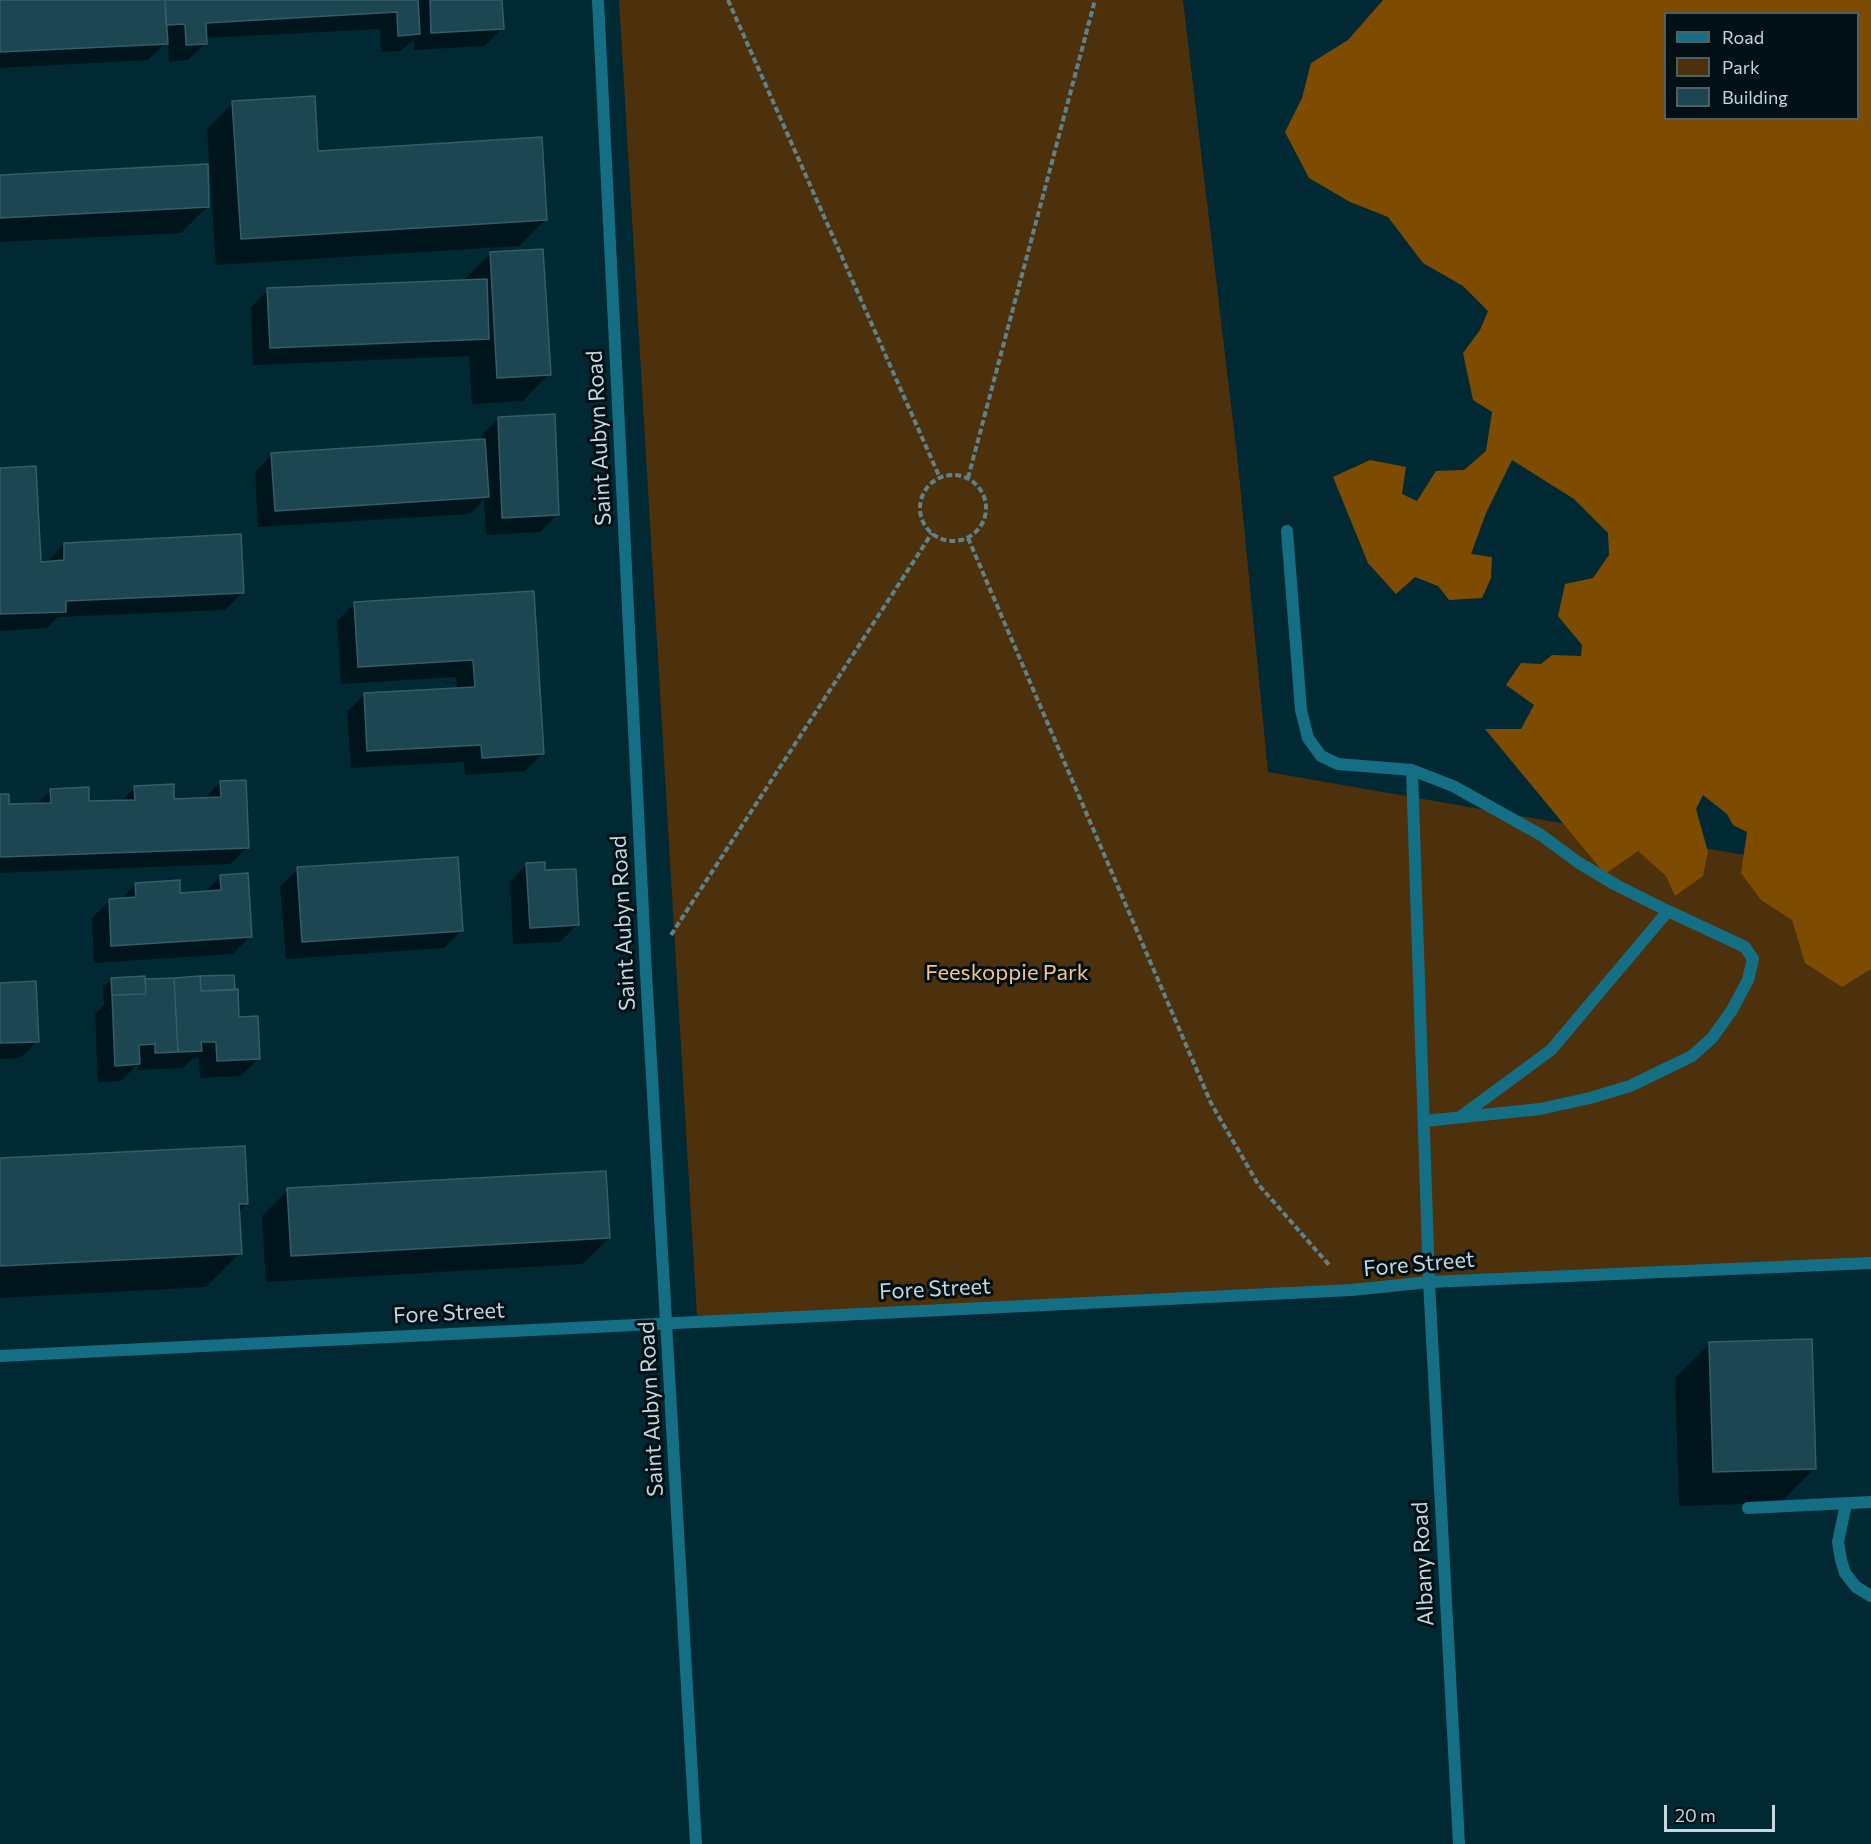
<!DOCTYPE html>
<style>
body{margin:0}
#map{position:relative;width:1871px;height:1844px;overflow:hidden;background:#002933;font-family:Commissioner,sans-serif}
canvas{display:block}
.legend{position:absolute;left:1664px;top:12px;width:195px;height:108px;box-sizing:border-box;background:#020f14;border:2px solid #4f6065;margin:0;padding:8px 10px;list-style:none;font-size:18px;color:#c3d9df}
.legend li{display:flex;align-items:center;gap:12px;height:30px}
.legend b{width:30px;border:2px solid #4f6065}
.scale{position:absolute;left:1664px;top:1805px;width:111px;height:27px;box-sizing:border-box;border:3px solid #c3d9df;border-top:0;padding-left:8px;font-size:18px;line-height:21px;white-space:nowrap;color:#c3d9df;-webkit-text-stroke:4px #020f14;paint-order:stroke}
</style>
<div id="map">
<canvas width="1871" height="1844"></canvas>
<ul class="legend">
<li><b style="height:8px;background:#156f84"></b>Road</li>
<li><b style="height:16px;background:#4d300c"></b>Park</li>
<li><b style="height:16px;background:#1b4652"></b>Building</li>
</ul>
<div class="scale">20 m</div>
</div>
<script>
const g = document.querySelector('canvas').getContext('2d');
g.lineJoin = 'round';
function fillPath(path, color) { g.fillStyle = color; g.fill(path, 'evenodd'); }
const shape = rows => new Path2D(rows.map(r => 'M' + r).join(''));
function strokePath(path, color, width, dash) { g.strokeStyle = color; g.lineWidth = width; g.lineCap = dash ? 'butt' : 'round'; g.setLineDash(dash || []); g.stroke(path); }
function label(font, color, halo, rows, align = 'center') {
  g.font = font + ' Commissioner,sans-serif'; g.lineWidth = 6; g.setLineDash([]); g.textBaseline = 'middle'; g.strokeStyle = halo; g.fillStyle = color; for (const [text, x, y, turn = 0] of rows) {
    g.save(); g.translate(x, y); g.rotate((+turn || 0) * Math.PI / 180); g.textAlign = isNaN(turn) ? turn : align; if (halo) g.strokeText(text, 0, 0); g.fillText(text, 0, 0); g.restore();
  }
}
fillPath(shape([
 [619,0,1183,0,1238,464,1268,772,1871,877,1871,1257,1326,1289,697,1317]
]), '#4d300c');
fillPath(shape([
 [1383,0,1871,0,1871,969,1842,987,1805,963,1792,920,1761,900,1741,873,1747,832,1733,825,1727,814,1703,795,1696,809,1708,852,1703,876,1675,896,1666,876,1638,851,1605,874,1485,729,1521,729,1534,705,1506,685,1521,663,1541,664,1552,655,1581,656,1582,645,1558,616,1565,584,1593,578,1609,555,1608,533,1574,499,1512,460,1486,513,1471,554,1492,557,1491,578,1482,598,1449,600,1438,586,1415,577,1396,594,1368,563,1333,477,1370,460,1406,467,1402,494,1417,501,1436,471,1464,470,1486,451,1492,412,1473,400,1463,353,1480,330,1488,311,1463,286,1423,263,1388,217,1350,202,1309,178,1285,132,1302,98,1311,63,1348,40],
 [1666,14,1858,14,1858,118,1666,118]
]), '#7e4c00');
fillPath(shape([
 [0,0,501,0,502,28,485,46,414,50,414,39,401,51,381,52,380,29,206,38,206,43,188,60,169,62,168,41,148,60,0,68],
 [233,103,317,153,545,220,519,246,216,265,207,129],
 [0,177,207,207,181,233,0,242],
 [490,254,549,374,523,401,472,404,469,356,253,365,251,307,268,290,464,280],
 [499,418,558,514,540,532,486,535,484,499,470,514,258,527,255,472,272,454,481,441,481,436],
 [0,470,39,563,47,562,64,544,243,592,225,610,58,617,47,628,0,631],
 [533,593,542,754,525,771,465,775,464,762,351,768,347,712,365,694,457,689,456,677,341,684,337,621,355,603],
 [220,782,248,847,230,864,0,873,0,796,7,806,37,805,51,790,88,803,120,802,135,787,173,800,204,799],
 [527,864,577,925,560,942,513,944,510,882],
 [298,869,461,931,444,948,286,959,280,886],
 [220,877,250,936,233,954,94,963,92,918,109,901,120,900,136,884,179,895,204,893],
 [111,979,144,980,238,1018,259,1058,241,1076,200,1078,199,1058,192,1059,183,1068,138,1070,138,1064,121,1081,98,1082,95,1014,104,1005,103,987],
 [0,984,38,1041,20,1058,0,1059],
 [0,1160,247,1204,238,1212,240,1253,206,1287,0,1298],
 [288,1190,609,1238,582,1264,266,1282,262,1216],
 [1710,1344,1814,1469,1780,1503,1679,1506,1675,1378]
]), '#0007');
const building = shape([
 [0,0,165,0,168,44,0,52,0,0],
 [165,0,418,0,420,34,398,36,397,12,206,23,207,44,186,45,185,24,166,25,165,0],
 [430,0,502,0,504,29,431,33,430,0],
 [315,96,318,151,542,137,547,220,241,239,232,101,315,96],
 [208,164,209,207,0,218,0,175,208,164],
 [543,249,551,375,497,378,490,252,543,249],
 [487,279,489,339,270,348,267,288,487,279],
 [555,414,559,515,502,518,498,417,555,414],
 [485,439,489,497,275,511,271,453,485,439],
 [36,466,41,562,64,560,64,543,241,534,244,593,66,601,66,612,0,614,0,468,36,466],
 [534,591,544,754,482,758,481,745,367,751,364,693,475,687,473,660,358,667,354,602,534,591],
 [246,780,249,848,0,857,0,794,9,794,9,804,51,803,50,789,89,787,89,801,135,800,134,786,174,784,174,799,221,797,220,781,246,780],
 [458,857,463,931,302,942,297,867,458,857],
 [545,862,545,870,576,869,579,925,530,928,526,863,545,862],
 [248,873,252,937,111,946,109,899,136,897,135,883,180,880,180,893,221,890,220,875,248,873],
 [234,975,235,990,201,991,200,976,234,975],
 [145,976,146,994,112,995,111,978,145,976],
 [200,976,201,991,238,989,239,1017,258,1016,260,1059,217,1061,216,1042,201,1042,202,1051,178,1052,174,978,200,976],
 [174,978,178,1052,155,1053,155,1044,139,1045,140,1064,115,1066,112,995,146,994,145,979,174,978],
 [36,981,39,1042,0,1043,0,983,36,981],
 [245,1146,248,1204,239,1204,242,1254,0,1266,0,1158,245,1146],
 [606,1171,610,1238,291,1256,287,1188,606,1171],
 [1812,1339,1816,1469,1713,1472,1709,1342,1812,1339]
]);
fillPath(building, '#1b4652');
strokePath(building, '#355d69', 1.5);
strokePath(shape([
 [728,0,940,478],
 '920 508a33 33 0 1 1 66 0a33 33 0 1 1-66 0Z',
 [968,478,1095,0],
 [968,538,1211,1103,1258,1184,1330,1266],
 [671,935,932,533]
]), '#618189', 4, [6, 3]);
strokePath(shape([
 [1287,531,1301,710,1308,738,1321,756,1338,764,1412,770,1453,786,1541,835,1579,863,1616,885,1668,911,1551,1050,1460,1117],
 [1412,770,1429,1282],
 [1425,1121,1540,1109,1590,1098,1630,1086,1692,1056,1712,1038,1732,1010,1748,980,1753,959,1745,947,1668,911],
 [1846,1504,1838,1542,1841,1560,1845,1573,1856,1587,1871,1596],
 [1748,1508,1871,1502]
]), '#156f84', 12);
strokePath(shape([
 [598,0,646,973,696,1844],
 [1429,1282,1459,1844]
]), '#156f84', 12);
strokePath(shape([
 [0,1356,1352,1290,1429,1282,1871,1263]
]), '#156f84', 12);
label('22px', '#c3d9df', '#020f14', [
 ["Saint Aubyn Road",599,438,-93],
 ["Saint Aubyn Road",623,923,-93],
 ["Fore Street",1419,1264,-5],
 ["Fore Street",935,1289,-3],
 ["Fore Street",449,1313,-3],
 ["Saint Aubyn Road",651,1409,-93],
 ["Albany Road",1423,1564,-93]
]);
label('22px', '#f9c48b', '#020f14', [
 ["Feeskoppie Park",1007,973]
]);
</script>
